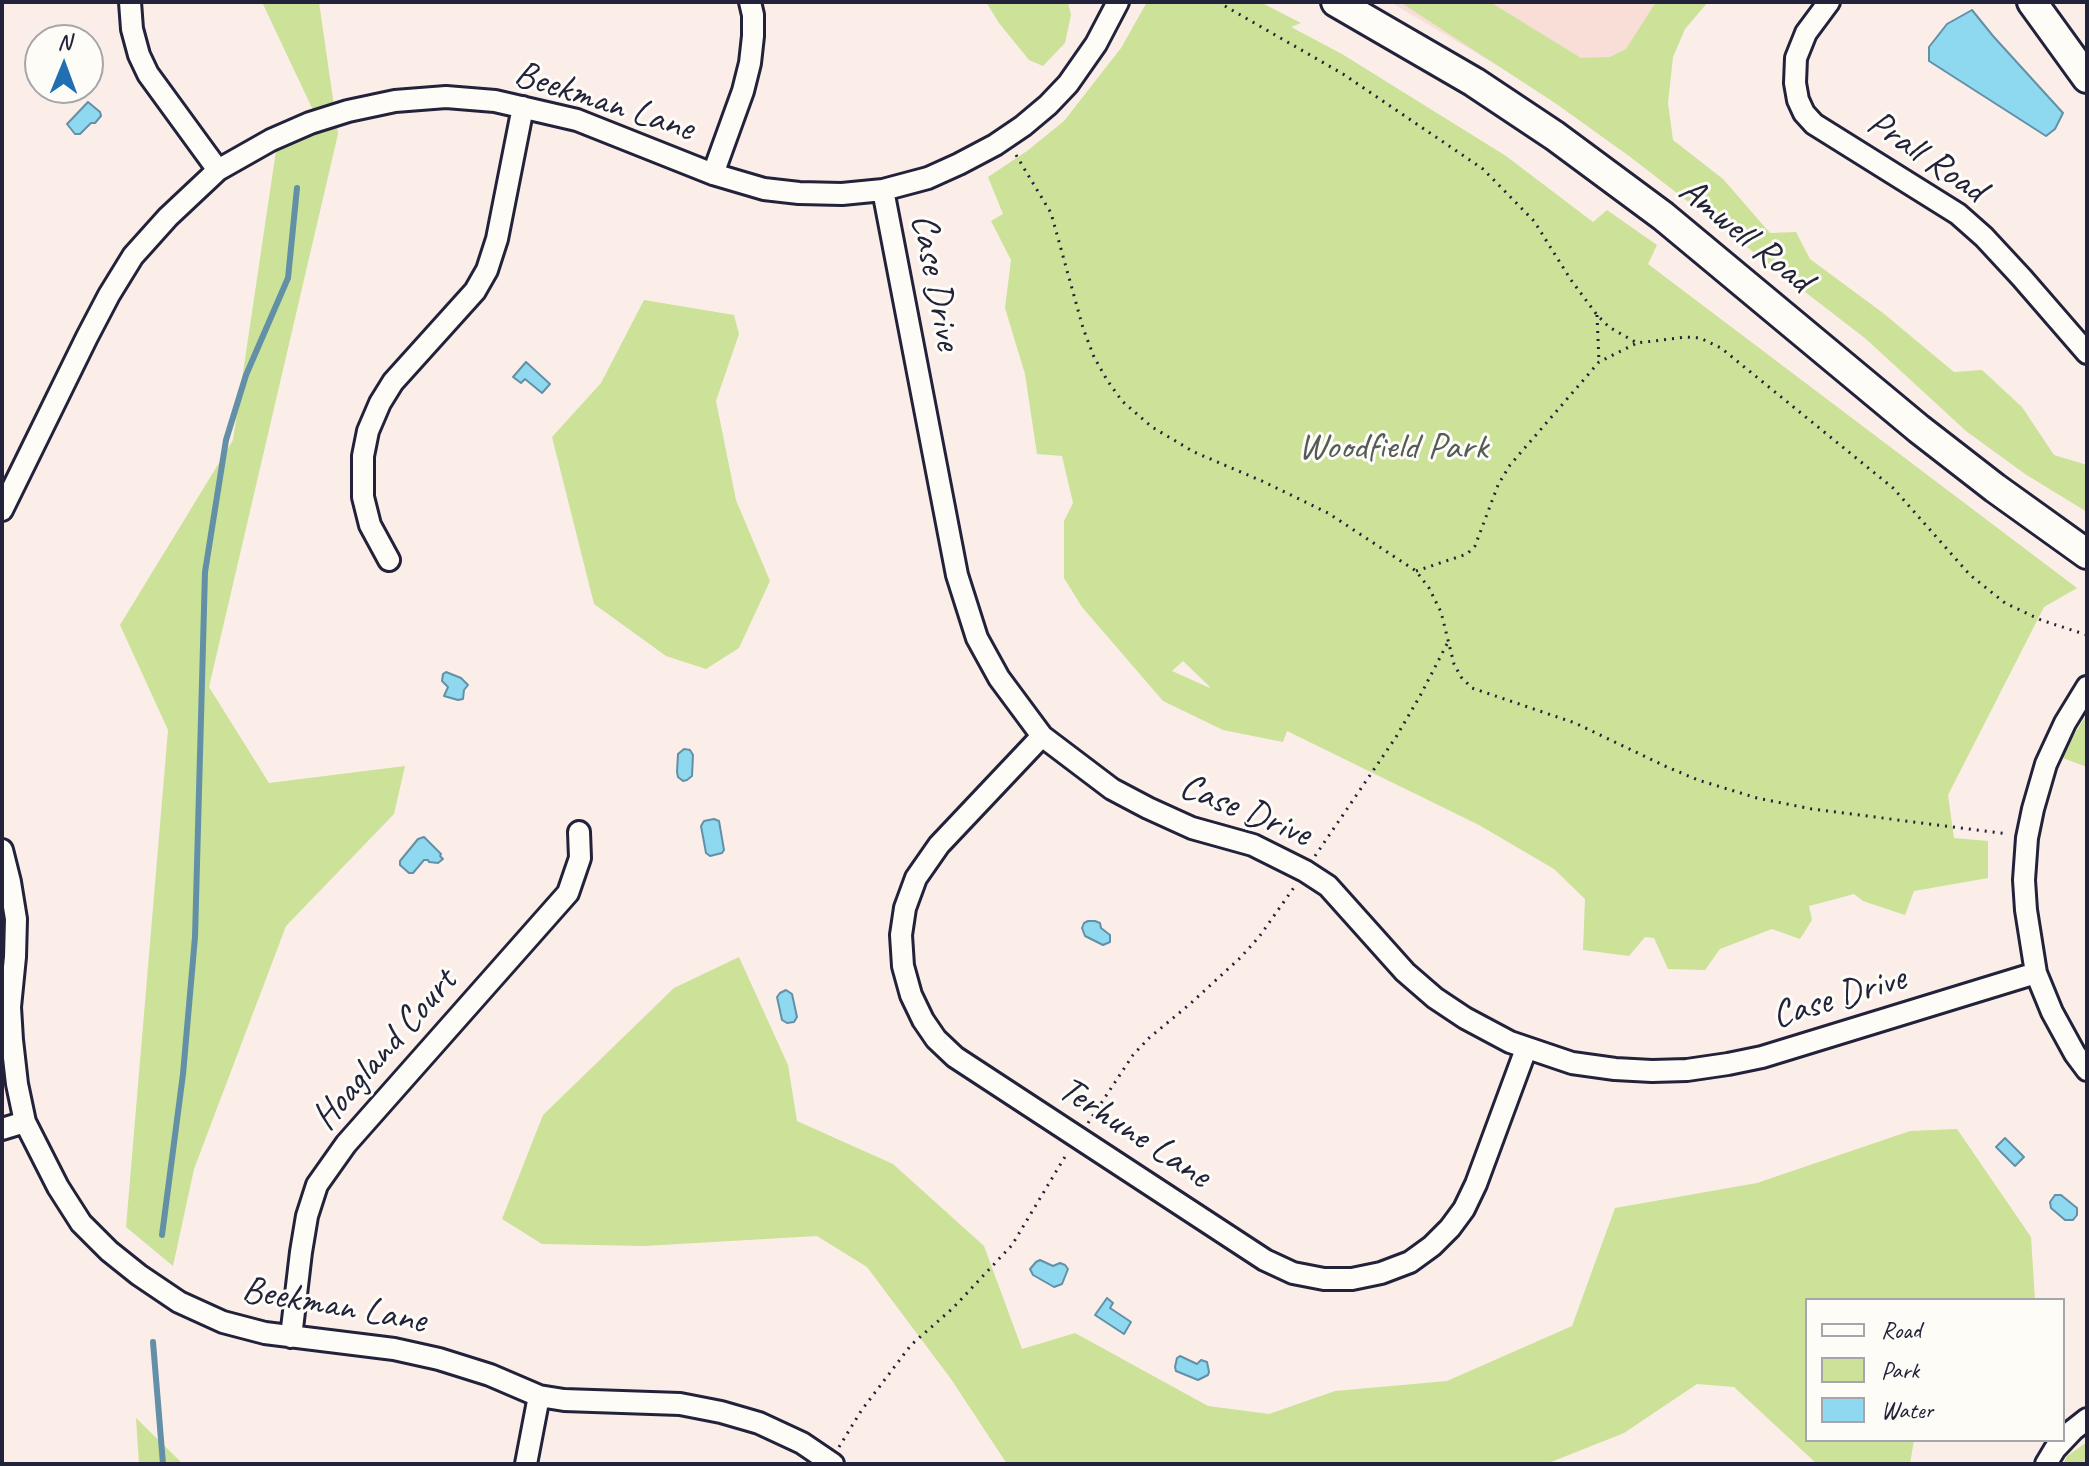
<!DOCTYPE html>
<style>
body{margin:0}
#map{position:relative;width:2089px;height:1466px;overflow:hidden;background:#fbeee8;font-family:Caveat,sans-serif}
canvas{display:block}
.frame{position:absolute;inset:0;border:4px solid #22223b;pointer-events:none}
.legend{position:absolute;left:1805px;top:1298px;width:260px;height:144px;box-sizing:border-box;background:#fdfcf7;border:2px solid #a5a5ac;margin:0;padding:10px 14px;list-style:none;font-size:24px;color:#22223b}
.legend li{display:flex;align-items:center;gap:16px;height:40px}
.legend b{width:40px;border:2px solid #a5a5ac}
.north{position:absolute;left:24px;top:24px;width:80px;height:80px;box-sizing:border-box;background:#fdfcf7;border:2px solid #a5a5ac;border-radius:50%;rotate:1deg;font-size:22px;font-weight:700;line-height:32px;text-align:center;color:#22223b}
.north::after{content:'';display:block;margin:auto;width:28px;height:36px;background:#1f6fb2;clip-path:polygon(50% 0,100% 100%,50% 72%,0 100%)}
</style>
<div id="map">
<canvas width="2089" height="1466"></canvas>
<div class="frame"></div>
<ul class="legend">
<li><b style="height:10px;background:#fdfcf7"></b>Road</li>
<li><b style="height:22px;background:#cbe298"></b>Park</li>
<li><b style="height:22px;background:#8ed9ef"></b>Water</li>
</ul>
<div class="north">N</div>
</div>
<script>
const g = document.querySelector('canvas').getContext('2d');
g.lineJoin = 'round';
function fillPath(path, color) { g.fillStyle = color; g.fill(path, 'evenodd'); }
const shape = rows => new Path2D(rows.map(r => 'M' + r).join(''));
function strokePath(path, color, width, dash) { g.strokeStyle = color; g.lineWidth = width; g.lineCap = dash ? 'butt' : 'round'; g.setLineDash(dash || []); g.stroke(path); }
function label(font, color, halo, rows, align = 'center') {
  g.font = font + ' Caveat,sans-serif'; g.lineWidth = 6; g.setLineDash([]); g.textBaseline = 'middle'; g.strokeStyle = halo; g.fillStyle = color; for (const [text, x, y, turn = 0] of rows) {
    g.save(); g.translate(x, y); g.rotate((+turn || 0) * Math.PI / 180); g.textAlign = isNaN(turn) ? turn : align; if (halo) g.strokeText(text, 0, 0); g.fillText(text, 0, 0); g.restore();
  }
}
fillPath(shape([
 [1390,2,1694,2,1608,131]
]), '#f8ded7');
fillPath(shape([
 [262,2,319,2,338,134,209,687,269,783,405,766,394,814,286,926,194,1169,173,1266,126,1227,168,730,120,625,233,440,277,144,320,125],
 [986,2,1068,2,1071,15,1065,43,1043,66,1029,60,999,23],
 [1147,2,1260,2,1301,23,1291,27,1342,54,1506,156,1593,222,1607,210,1657,245,1648,264,2077,588,2044,607,1948,795,1954,838,1988,841,1988,878,1914,891,1905,915,1863,901,1854,894,1809,906,1812,920,1800,939,1772,929,1720,949,1705,970,1668,969,1654,938,1645,937,1629,956,1583,950,1585,899,1554,869,1479,825,1287,731,1283,742,1223,730,1163,701,1082,607,1064,578,1064,521,1073,503,1062,456,1037,454,1025,374,1005,308,1011,260,991,221,1003,214,988,177,1027,151,1064,121,1121,48],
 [1183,661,1210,687,1210,688,1172,671],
 [1400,2,1490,2,1581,58,1610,57,1626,49,1656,2,1708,2,1685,29,1673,57,1668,103,1673,140,1723,179,1770,233,1796,232,1810,259,1883,313,1954,372,1982,370,2022,407,2054,455,2087,465,2087,512,2025,474,1966,431,1866,339,1629,156,1555,103],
 [644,300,734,315,739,334,716,401,736,500,770,581,739,648,706,669,666,656,594,604,552,437,601,383],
 [2087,714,2087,767,2060,757],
 [739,957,788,1065,797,1121,893,1164,984,1246,1022,1349,1075,1333,1208,1406,1269,1414,1335,1391,1447,1381,1572,1326,1615,1208,1757,1183,1910,1131,1957,1129,2031,1237,2035,1300,1807,1300,1807,1440,1914,1440,1910,1464,1817,1464,1734,1387,1697,1384,1624,1433,1546,1464,1007,1464,951,1379,867,1267,817,1236,644,1246,542,1244,502,1219,543,1115,674,988],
 [136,1418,183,1464,139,1464],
 [2087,1442,2087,1464,2063,1464,2067,1456]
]), '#cbe298');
const water = shape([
 [1972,10,1993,36,2063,113,2055,129,2046,136,1929,61,1929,47,1947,24,1972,10],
 [88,102,100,112,101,116,95,123,91,123,80,134,75,134,67,124,88,102],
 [526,362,550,384,542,393,525,379,521,383,513,377,526,362],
 [446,672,461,678,468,685,464,690,463,699,458,700,444,696,448,687,442,681,443,674,446,672],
 [684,749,690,750,693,755,692,776,687,780,683,781,678,777,677,772,678,754,684,749],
 [714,819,719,821,724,850,722,853,710,856,706,853,701,826,704,821,714,819],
 [424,837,441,854,440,856,443,859,438,863,429,862,428,860,424,860,413,873,409,873,400,865,400,861,418,839,424,837],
 [1088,921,1095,921,1100,923,1101,928,1110,935,1110,942,1103,945,1085,936,1082,928,1084,923,1088,921],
 [786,990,792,994,797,1017,794,1022,787,1023,782,1020,777,997,780,993,786,990],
 [2005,1138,2024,1157,2015,1166,1996,1147,2005,1138],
 [2055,1195,2061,1195,2077,1208,2077,1215,2073,1220,2065,1220,2051,1208,2050,1202,2055,1195],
 [1040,1260,1053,1266,1060,1263,1065,1265,1068,1269,1062,1284,1054,1287,1033,1275,1030,1269,1036,1262,1040,1260],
 [1107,1298,1113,1303,1110,1308,1131,1322,1124,1334,1095,1315,1107,1298],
 [1180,1356,1197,1364,1201,1360,1207,1362,1209,1372,1208,1375,1198,1380,1176,1371,1175,1367,1177,1358,1180,1356]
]);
fillPath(water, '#8ed9ef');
strokePath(water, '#6390a7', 2);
strokePath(shape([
 [162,1235,183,1074,195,937,205,572,226,440,246,375,288,278,297,188],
 [153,1342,163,1464]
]), '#6390a7', 6);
const street = shape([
 [130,2,132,29,139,55,148,74,218,170],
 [1829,2,1806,33,1796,58,1795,83,1798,100,1804,113,1814,124,1958,214,1984,237,2022,278,2087,353],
 [713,174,743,91,750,63,753,36,753,15,750,2],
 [883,190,957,575,977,638,999,678,1042,736,1112,789,1148,808,1192,828,1253,845,1305,871,1328,886,1405,972,1435,998,1465,1018,1510,1042,1572,1063,1615,1069,1652,1071,1687,1070,1728,1064,1762,1057,2036,973],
 [2,510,87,337,109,295,133,256,168,217,218,170,271,140,310,123,348,111,395,101,446,97,495,101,577,120,713,174,764,189,799,193,842,194,883,190,928,178,959,164,995,145,1023,126,1048,105,1068,84,1096,44,1118,2],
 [389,560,370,525,363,497,363,456,368,431,380,403,393,382,475,291,487,270,497,239,523,107],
 [2087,687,2065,723,2046,764,2033,809,2027,838,2024,880,2026,910,2036,973,2052,1012,2075,1054,2087,1070],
 [1042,736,939,845,916,878,905,908,901,935,903,966,911,995,923,1020,936,1039,955,1057,1265,1260,1293,1273,1324,1279,1352,1279,1381,1273,1410,1262,1432,1246,1450,1228,1464,1209,1476,1184,1526,1049],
 [2,850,10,882,16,919,15,957,10,1007,12,1040,17,1084,25,1122,58,1187,81,1223,109,1251,139,1275,179,1302,223,1322,265,1333,394,1349,439,1359,490,1375,539,1396,564,1400,680,1404,721,1412,759,1423,802,1443,833,1464],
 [2,1129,25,1122],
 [291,1337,301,1252,307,1216,317,1185,346,1144,568,893,580,858,579,832],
 [526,1464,539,1396],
 [2046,1464,2055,1449,2073,1430,2087,1419]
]);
const secondary = shape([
 [1336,2,1474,82,1555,136,1663,216,1919,429,1995,488,2087,554],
 [2032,2,2087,78]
]);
strokePath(street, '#22223b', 26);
strokePath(secondary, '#22223b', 34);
strokePath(shape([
 [1218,2,1343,74,1483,169,1534,221,1571,280,1597,315,1609,327,1637,343,1686,337,1700,338,1721,348,1893,488,1970,575,2005,603,2041,620,2087,635],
 [1016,155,1051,213,1083,328,1094,357,1107,380,1122,401,1152,427,1194,452,1262,481,1328,513,1416,571,1429,588,1441,612,1454,664,1461,677,1472,688,1575,723,1667,767,1698,780,1757,798,1812,809,2008,834],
 [1597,315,1599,362],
 [1416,571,1467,554,1475,546,1498,485,1510,465,1599,362,1637,343],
 [1315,856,1396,737,1420,696,1448,642],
 [1088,1123,1133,1055,1149,1038,1190,1004,1240,958,1259,937,1295,886],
 [839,1447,861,1411,911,1345,953,1308,1012,1245,1066,1155]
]), '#22223b', 3, [2, 6]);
strokePath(street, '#fdfcf7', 20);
strokePath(secondary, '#fdfcf7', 28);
label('38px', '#22223b', '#fdfcf7', [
 ["Beekman Lane",604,102,18],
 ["Prall Road",1926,157,34],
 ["Amwell Road",1745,236,39],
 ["Case Drive",935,282,79],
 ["Case Drive",1245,811,22],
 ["Case Drive",1839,998,-17],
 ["Hoagland Court",385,1050,-49],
 ["Terhune Lane",1134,1133,33],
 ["Beekman Lane",334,1306,10]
]);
label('38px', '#555c57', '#fdfcf7', [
 ["Woodfield Park",1393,448]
]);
</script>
